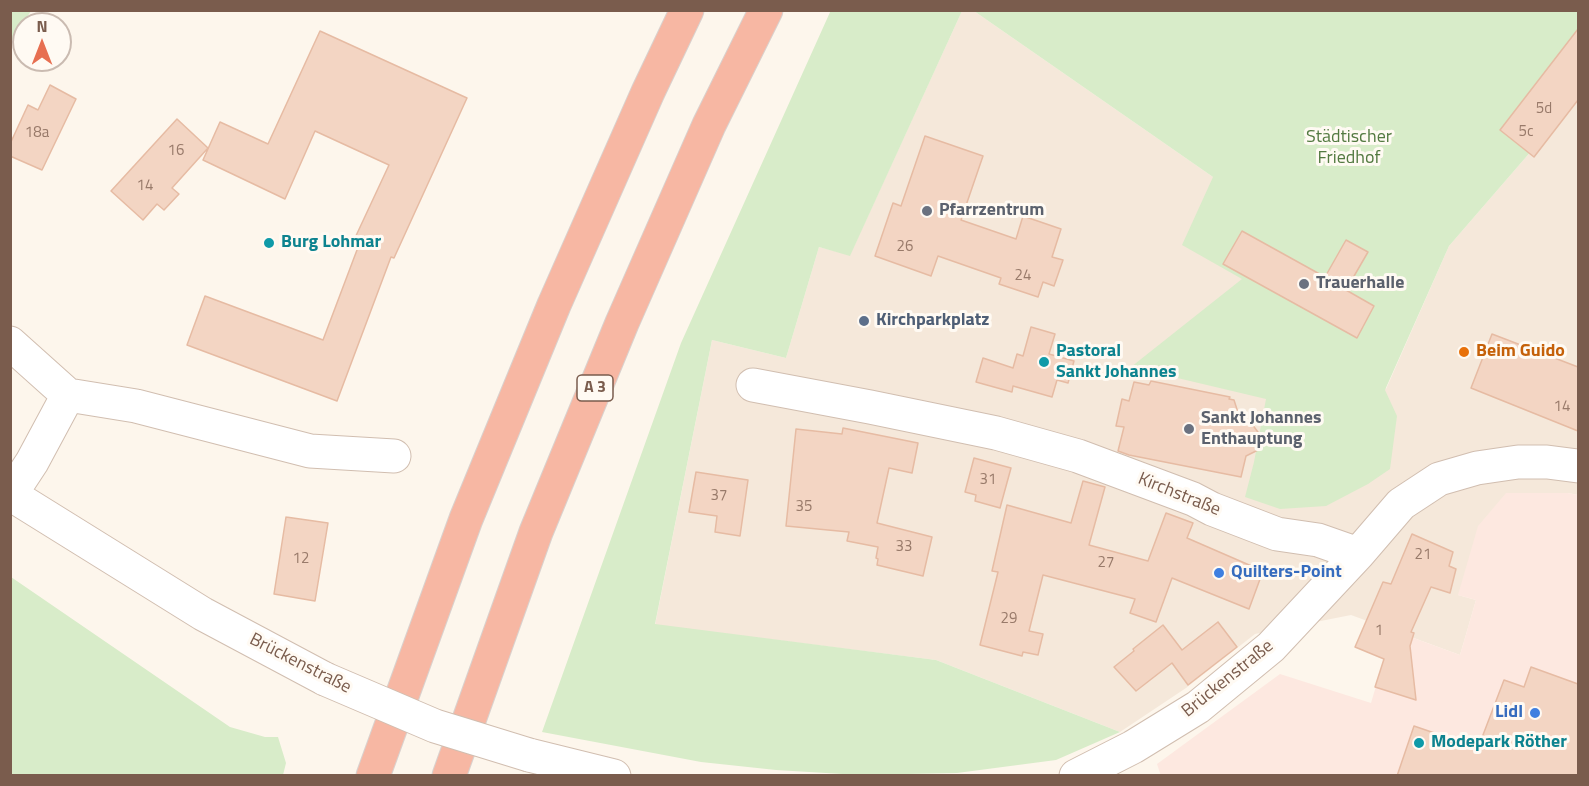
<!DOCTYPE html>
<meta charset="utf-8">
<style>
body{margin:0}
#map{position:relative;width:1589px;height:786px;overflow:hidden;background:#fdf6ec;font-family:"Titillium Web",sans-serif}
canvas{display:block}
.frame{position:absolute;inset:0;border:12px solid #7a5c4d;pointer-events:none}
.north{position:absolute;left:12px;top:12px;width:60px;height:60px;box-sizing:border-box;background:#fffaf3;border:2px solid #cabbb1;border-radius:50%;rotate:0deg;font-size:16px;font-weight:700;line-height:24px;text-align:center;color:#7a5c4d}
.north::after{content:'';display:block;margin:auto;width:21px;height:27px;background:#e76f51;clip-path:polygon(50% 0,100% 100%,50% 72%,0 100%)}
</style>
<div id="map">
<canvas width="1589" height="786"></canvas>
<div class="frame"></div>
<div class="north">N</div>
</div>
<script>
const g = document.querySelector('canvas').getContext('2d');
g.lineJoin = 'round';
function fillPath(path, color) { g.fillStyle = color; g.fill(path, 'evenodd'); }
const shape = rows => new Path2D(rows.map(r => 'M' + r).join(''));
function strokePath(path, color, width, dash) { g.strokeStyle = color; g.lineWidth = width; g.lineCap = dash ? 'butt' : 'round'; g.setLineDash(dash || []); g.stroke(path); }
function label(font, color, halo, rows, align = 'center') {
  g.font = font + ' "Titillium Web",sans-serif'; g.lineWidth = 6; g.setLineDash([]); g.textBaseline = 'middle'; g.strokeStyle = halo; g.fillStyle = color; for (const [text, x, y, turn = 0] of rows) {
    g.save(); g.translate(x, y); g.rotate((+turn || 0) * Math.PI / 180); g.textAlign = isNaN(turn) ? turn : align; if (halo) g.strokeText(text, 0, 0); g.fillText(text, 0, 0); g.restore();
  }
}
fillPath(shape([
 [962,11,974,11,1213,177,1354,341,1386,389,1449,246,1578,97,1578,495,1568,493,1458,595,1476,600,1460,655,1351,615,1255,634,1186,688,1120,732,936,660,655,625,712,340,786,358,819,247,850,255]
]), '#f5e8da');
fillPath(shape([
 [1506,493,1568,493,1578,495,1578,775,1161,776,1157,764,1280,674,1371,703,1384,659,1397,632,1460,655,1476,600,1458,595,1478,526]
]), '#fde8e0');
fillPath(shape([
 [11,10,31,11,11,42,10,11],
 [831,10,962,11,850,256,819,247,786,358,712,340,655,624,936,660,1120,732,1056,760,957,773,859,775,776,770,701,762,542,732,681,343],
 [974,11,1578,11,1578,97,1449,246,1385,390,1397,416,1390,469,1368,484,1326,506,1280,509,1245,497,1254,462,1266,399,1131,367,1242,279,1182,245,1213,177],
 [11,577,230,727,265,737,278,737,286,763,283,775,11,775]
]), '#d8ecc9');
const building = shape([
 [1578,29,1578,100,1534,157,1500,130,1578,29],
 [320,31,467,98,394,258,391,257,337,401,187,345,205,296,323,340,360,242,354,240,389,165,315,131,285,199,203,160,220,122,268,144,320,31],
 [50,85,76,99,42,170,10,156,10,144,28,105,38,110,50,85],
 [177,119,208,148,172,188,179,194,164,210,157,204,143,220,111,191,177,119],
 [925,136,983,156,961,220,1016,239,1023,216,1061,229,1052,257,1063,260,1054,286,1043,282,1038,297,999,284,1001,278,938,256,931,276,875,256,893,203,901,206,925,136],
 [1242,231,1325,277,1346,240,1368,252,1346,290,1374,306,1357,338,1223,264,1242,231],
 [1031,327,1055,334,1049,354,1074,361,1068,383,1057,380,1052,397,1013,386,1012,392,976,382,983,358,1013,368,1017,354,1023,356,1031,327],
 [1492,334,1578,367,1578,431,1471,388,1492,334],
 [1151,381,1230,397,1229,399,1234,400,1241,422,1252,424,1263,439,1260,449,1246,456,1241,477,1129,455,1118,451,1124,427,1116,426,1122,399,1129,401,1134,382,1149,385,1151,381],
 [843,428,918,443,912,473,889,468,877,523,932,537,923,576,877,565,878,559,876,558,878,547,847,541,849,532,786,526,796,429,842,434,843,428],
 [974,458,1011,468,1000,508,975,501,976,495,965,492,974,458],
 [696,472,748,480,740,536,715,532,717,516,689,512,696,472],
 [1083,481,1105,487,1089,545,1148,561,1166,513,1193,523,1187,538,1263,571,1249,609,1172,578,1156,622,1130,613,1135,599,1043,575,1029,631,1043,634,1038,655,1023,652,1022,656,980,645,998,572,992,571,1007,505,1071,523,1083,481],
 [286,517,328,523,315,601,274,594,286,517],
 [1412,534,1453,552,1449,566,1456,569,1450,593,1431,587,1411,632,1414,633,1410,646,1416,700,1375,687,1384,659,1355,647,1383,582,1391,584,1412,534],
 [1218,622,1237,647,1188,685,1172,663,1136,691,1114,667,1134,651,1133,649,1163,625,1182,650,1218,622],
 [1531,667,1578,684,1578,776,1397,776,1414,726,1478,748,1504,680,1524,687,1531,667]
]);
fillPath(building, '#f3d5c3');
strokePath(building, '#e6bba3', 1.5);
const minor = shape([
 [10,343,68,395,136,406,310,451,394,456],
 [753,385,870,407,996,433,1078,456,1193,499,1212,509,1277,534,1318,540,1358,554],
 [10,494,203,614,325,679],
 [11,494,32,462,68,395],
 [529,755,614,776],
 [1076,776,1133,747,1198,707,1271,647,1358,554,1401,504,1439,479,1477,468,1518,462,1547,462,1578,466]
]);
const highway = shape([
 [373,776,466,519,554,305,648,92,687,10],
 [449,776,536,532,622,323,709,125,766,10]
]);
strokePath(minor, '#d1beb0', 35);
strokePath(highway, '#dad1cd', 35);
strokePath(minor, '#fff', 33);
strokePath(highway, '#f7b7a3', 33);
const minorBridge = shape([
 [325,679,435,726,529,755]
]);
strokePath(minorBridge, '#d1beb0', 35, []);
strokePath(minorBridge, '#fff', 33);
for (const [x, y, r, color] of [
 [927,211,6,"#6b7280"],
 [269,243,6,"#0f9aa8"],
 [1304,284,6,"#6b7280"],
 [864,321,6,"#5c6f8a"],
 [1464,352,6,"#e8710a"],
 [1044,362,6,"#0f9aa8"],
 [1189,429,6,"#6b7280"],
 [1219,573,6,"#3f7fe0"],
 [1535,713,6,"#3f7fe0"],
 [1419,743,6,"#0f9aa8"]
]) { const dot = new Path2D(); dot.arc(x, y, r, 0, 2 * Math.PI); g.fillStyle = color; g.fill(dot); strokePath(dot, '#fffaf3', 2); }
label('15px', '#987a6a', null, [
 ["5d",1544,109],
 ["5c",1526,132],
 ["18a",37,133],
 ["16",176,151],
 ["14",145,186],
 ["26",905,247],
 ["24",1023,276],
 ["14",1562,407],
 ["31",988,480],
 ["37",719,496],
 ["35",804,507],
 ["33",904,547],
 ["21",1423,555],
 ["12",301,559],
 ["27",1106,563],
 ["29",1009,619],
 ["1",1379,631]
]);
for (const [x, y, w] of [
 [595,388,36]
]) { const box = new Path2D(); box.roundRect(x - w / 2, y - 13, w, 26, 4.5); g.fillStyle = '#fffaf3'; g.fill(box); strokePath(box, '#7a5c4d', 1.5); }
label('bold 16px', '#7a5c4d', null, [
 ["A 3",595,388]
]);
label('18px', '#537a41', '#fffaf3', [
 ["Städtischer",1349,138],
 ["Friedhof",1349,159]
]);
label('bold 18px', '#5b616d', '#fffaf3', [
 ["Pfarrzentrum",939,211],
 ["Trauerhalle",1316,284],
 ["Sankt Johannes",1201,419],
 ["Enthauptung",1201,440]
], 'left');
label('bold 18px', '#0d838f', '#fffaf3', [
 ["Burg Lohmar",281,243],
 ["Pastoral",1056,352],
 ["Sankt Johannes",1056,373],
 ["Modepark Röther",1431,743]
], 'left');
label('bold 18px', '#4e5e75', '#fffaf3', [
 ["Kirchparkplatz",876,321]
], 'left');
label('bold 18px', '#c56008', '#fffaf3', [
 ["Beim Guido",1476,352]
], 'left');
label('18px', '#7a5c4d', '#fffaf3', [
 ["Kirchstraße",1179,495,22],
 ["Brückenstraße",300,664,27],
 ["Brückenstraße",1228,679,-39]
]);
label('bold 18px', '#366cbe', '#fffaf3', [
 ["Quilters-Point",1231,573],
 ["Lidl",1523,713,"right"]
], 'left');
</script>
